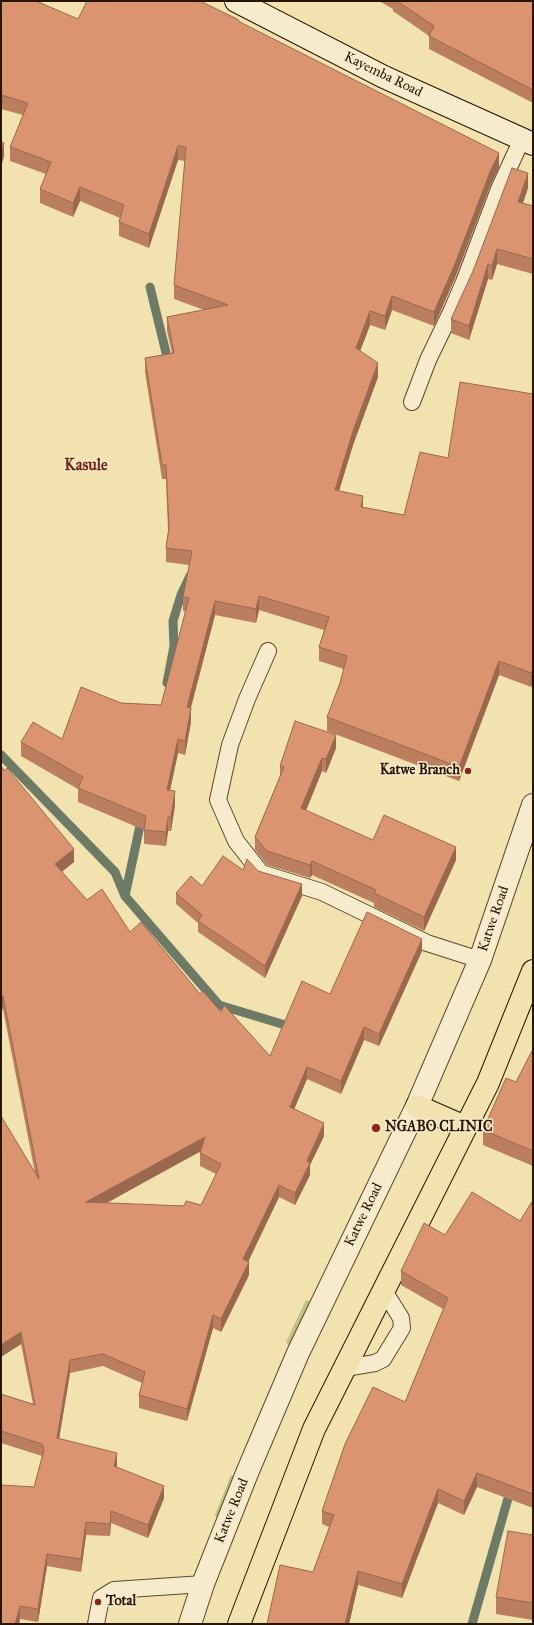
<!DOCTYPE html>
<style>
body{margin:0}
#map{position:relative;width:534px;height:1625px;overflow:hidden;background:#f1e2b0;font-family:"IM FELL Great Primer",serif}
canvas{display:block}
.frame{position:absolute;inset:0;border:2px solid #281501;pointer-events:none}
</style>
<div id="map">
<canvas width="534" height="1625"></canvas>
<div class="frame"></div>
</div>
<script>
const g = document.querySelector('canvas').getContext('2d');
g.lineJoin = 'round';
function fillPath(path, color) { g.fillStyle = color; g.fill(path, 'evenodd'); }
const shape = rows => new Path2D(rows.map(r => 'M' + r).join(''));
function strokePath(path, color, width, dash) { g.strokeStyle = color; g.lineWidth = width; g.lineCap = dash ? 'butt' : 'round'; g.setLineDash(dash || []); g.stroke(path); }
function label(font, color, halo, rows, align = 'center') {
  g.font = font + ' "IM FELL Great Primer",serif'; g.lineWidth = 3; g.setLineDash([]); g.textBaseline = 'middle'; g.strokeStyle = halo; g.fillStyle = color; for (const [text, x, y, turn = 0] of rows) {
    g.save(); g.translate(x, y); g.rotate((+turn || 0) * Math.PI / 180); g.textAlign = isNaN(turn) ? turn : align; if (halo) g.strokeText(text, 0, 0); g.fillText(text, 0, 0); g.restore();
  }
}
fillPath(shape([
 [306,1300,318,1306,294,1351,286,1342],
 [231,1475,251,1480,218,1520,215,1515]
]), '#bec288');
strokePath(shape([
 [150,287,169,365],
 [167,683,174,646,173,621,181,595,190,576],
 [1,755,115,872,125,896,219,1005,295,1028],
 [125,896,142,816],
 [472,1624,511,1488]
]), '#6d7a65', 9);
const service = shape([
 [412,402,428,360,452,310,464,282,499,189,522,139],
 [268,651,247,699,230,745,218,800,236,841,261,873,322,892,427,943,480,960],
 [345,1368,375,1363,383,1359,402,1328,401,1318,384,1291],
 [96,1624,101,1598,114,1590,203,1584]
]);
const tertiary = shape([
 [190,1624,203,1584,247,1473,298,1353,417,1106,480,960,533,805]
]);
const secondary = shape([
 [236,1,384,77,533,144]
]);
const trunk = shape([
 [417,1106,465,1127],
 [239,1624,314,1429,488,1083,533,971]
]);
strokePath(service, '#5a482d', 18);
strokePath(tertiary, '#5a482d', 24);
strokePath(secondary, '#281501', 24);
strokePath(trunk, '#281501', 24);
strokePath(service, '#f6eccc', 16);
strokePath(tertiary, '#f6eccc', 22);
strokePath(secondary, '#f6eccc', 22);
strokePath(trunk, '#f1e2b0', 22);
fillPath(shape([
 [1,1,78,19,239,22,499,167,490,186,455,278,434,326,392,310,385,330,370,325,360,351,378,377,353,445,339,491,363,507,404,515,448,458,533,394,533,683,531,687,499,675,459,781,327,731,327,717,340,683,344,669,319,661,319,647,324,630,259,610,256,623,215,615,191,708,191,722,185,755,178,753,170,790,175,805,171,831,168,831,166,846,144,844,144,830,78,802,78,789,21,756,21,742,62,739,121,703,161,705,186,612,183,611,183,597,189,565,166,562,166,548,168,531,166,479,162,479,145,372,145,358,172,353,167,331,167,317,204,310,174,299,174,285,185,161,178,160,149,248,119,236,119,222,120,218,80,201,73,217,40,203,40,189,46,174,10,161,10,147,23,115,1,109],
 [379,1,533,1,533,103,429,49,429,36,393,11,393,9],
 [528,188,523,203,533,206,533,274,497,264,492,280,488,279,469,340,451,333,451,319],
 [336,748,326,773,322,771,306,811,373,840,456,860,424,931,374,907,374,903,312,875,310,878,267,865,255,850,255,837,280,776,280,766],
 [1,766,74,862,62,872,87,900,130,932,221,1012,270,1056,330,994,422,951,379,1046,364,1040,341,1094,307,1079,294,1109,324,1136,310,1165,310,1175,295,1205,279,1197,248,1262,249,1275,221,1332,213,1328,187,1421,139,1408,139,1395,142,1383,103,1366,70,1373,59,1439,117,1465,117,1467,164,1498,148,1538,111,1523,110,1536,86,1535,81,1572,47,1566,38,1622,20,1619,19,1624,1,1624,42,1456,1,1443,1,1394,33,1404,21,1344,1,1357,35,1173,3,1009],
 [200,1151,200,1166,216,1174,201,1205,184,1206,107,1203],
 [243,870,258,871,302,896,265,978,198,932,198,923,176,904,176,893,202,886],
 [533,1049,533,1166,483,1145,483,1130,516,1082],
 [533,1200,533,1508,477,1487,464,1515,438,1503,402,1598,358,1585,349,1624,267,1624,313,1572,329,1527,322,1524,322,1511,405,1402,443,1309,401,1285,401,1271,445,1235,520,1221],
 [533,1535,533,1620,496,1614,496,1597]
]), '#bb7f5f');
fillPath(shape([
 [4,143,4,157,1,167,1,153],
 [178,146,178,160,149,248,149,234],
 [499,153,499,167,490,186,455,278,434,326,434,312,490,172],
 [528,173,528,188,518,217,518,202],
 [80,187,80,201,73,217,73,203],
 [497,249,497,264,492,280,492,266],
 [488,264,488,279,469,340,469,326],
 [392,296,392,310,385,330,385,316],
 [370,311,370,325,356,362,356,348],
 [378,363,378,377,353,445,335,504,335,490,353,431],
 [363,496,363,510,361,507],
 [259,596,259,610,256,623,256,609],
 [215,601,215,615,187,721,187,707],
 [499,661,499,675,459,781,459,767],
 [533,669,533,683,531,687,531,673],
 [191,708,191,722,185,755,185,741],
 [336,735,336,748,326,773,326,759],
 [178,739,178,753,167,804,167,790],
 [322,758,322,771,301,822,301,808],
 [175,791,175,805,171,831,171,817],
 [168,817,168,831,166,846,166,832],
 [456,847,456,860,424,931,424,917],
 [74,849,74,862,55,877,55,864],
 [312,861,312,875,310,878,310,865],
 [302,884,302,896,265,978,265,966],
 [422,939,422,951,379,1046,379,1034],
 [3,996,3,1009,1,1010,1,998],
 [364,1027,364,1040,341,1094,341,1081],
 [307,1067,307,1079,290,1119,290,1107],
 [324,1123,324,1136,310,1165,310,1175,295,1205,295,1193,307,1161],
 [205,1137,205,1149,86,1214,86,1202],
 [279,1185,279,1197,243,1272,243,1259],
 [249,1262,249,1275,221,1332,221,1319],
 [213,1315,213,1328,187,1421,187,1409],
 [21,1332,21,1344,1,1357,1,1345],
 [70,1360,70,1373,57,1451,57,1438],
 [117,1453,117,1465,114,1479,114,1466],
 [477,1473,477,1487,464,1515,464,1501],
 [164,1486,164,1498,148,1538,148,1525],
 [438,1489,438,1503,402,1598,402,1584],
 [111,1511,111,1523,110,1536,110,1524],
 [86,1522,86,1535,81,1572,81,1559],
 [47,1554,47,1566,38,1622,38,1609],
 [358,1571,358,1585,349,1624,345,1624],
 [20,1606,20,1619,19,1624,15,1624]
]), '#99684e');
const building = shape([
 [1,1,36,1,78,19,87,1,200,1,239,20,238,21,499,153,490,172,455,264,434,312,392,296,385,316,370,311,356,348,378,363,353,431,335,490,363,496,361,507,404,515,420,452,448,458,460,382,533,394,533,669,531,673,499,661,459,767,327,717,340,683,347,656,319,647,329,617,259,596,256,609,215,601,187,707,191,708,185,741,178,739,167,790,175,791,171,817,168,817,166,832,144,830,146,816,78,788,83,777,21,742,33,722,62,739,81,687,121,703,161,705,189,598,183,597,192,551,166,548,169,528,166,465,162,465,145,358,174,353,167,317,228,305,174,285,186,147,178,146,149,234,119,222,124,205,80,187,73,203,40,189,51,162,10,147,28,103,1,95,1,1],
 [397,1,533,1,533,90,429,36,434,26,397,1],
 [1,142,4,143,1,153,1,142],
 [512,168,528,173,518,202,533,206,533,259,497,249,492,266,488,264,469,326,451,319,473,271,512,168],
 [295,721,336,735,326,759,322,758,301,808,373,840,384,815,456,847,424,917,374,893,376,890,312,861,310,865,267,851,255,837,284,767,280,766,295,721],
 [1,766,5,771,7,768,74,849,55,864,87,900,102,889,130,932,141,922,200,994,203,991,221,1012,224,1005,270,1056,302,981,330,994,367,912,422,939,379,1034,364,1027,341,1081,307,1067,290,1107,324,1123,307,1161,310,1163,295,1193,279,1185,243,1259,249,1262,221,1319,213,1315,187,1409,139,1395,145,1372,103,1354,70,1360,57,1438,117,1453,114,1466,164,1486,148,1525,111,1511,110,1524,86,1522,81,1559,47,1554,38,1609,20,1606,15,1624,1,1624,1,1485,34,1487,44,1450,42,1444,1,1431,1,1394,35,1405,21,1332,1,1345,1,1116,39,1179,3,996,1,998,1,766],
 [205,1137,200,1153,221,1164,201,1205,186,1201,184,1206,86,1202,205,1137],
 [223,856,243,870,247,859,258,871,302,884,265,966,198,921,202,915,176,893,191,876,202,886,223,856],
 [533,1049,533,1151,483,1130,506,1078,516,1082,533,1049],
 [472,1192,520,1221,533,1200,533,1494,477,1473,464,1501,438,1489,402,1584,358,1571,345,1624,267,1624,280,1565,313,1572,334,1515,322,1511,345,1444,373,1387,405,1402,448,1298,401,1271,424,1223,445,1235,472,1192],
 [508,1531,533,1535,533,1603,496,1597,508,1531]
]);
fillPath(building, '#da946f');
strokePath(building, '#99684e', 1);
for (const [x, y, r, color] of [
 [468,771,4,"#8f2418"],
 [376,1128,5,"#8f2418"],
 [98,1602,4,"#8f2418"]
]) { const dot = new Path2D(); dot.arc(x, y, r, 0, 2 * Math.PI); g.fillStyle = color; g.fill(dot); strokePath(dot, '#f6eccc', 1.5); }
label('14px', '#281501', '#f6eccc', [
 ["Kayemba Road",383,75,26],
 ["Katwe Road",494,919,-71],
 ["Katwe Road",364,1215,-64],
 ["Katwe Road",232,1511,-68]
]);
label('bold 14px', '#281501', '#f6eccc', [
 ["Katwe Branch",460,771,"right"],
 ["NGABO CLINIC",385,1128],
 ["Total",106,1602]
], 'left');
label('bold 16px', '#7a1f14', '#f6eccc', [
 ["Kasule",86,466]
]);
</script>
